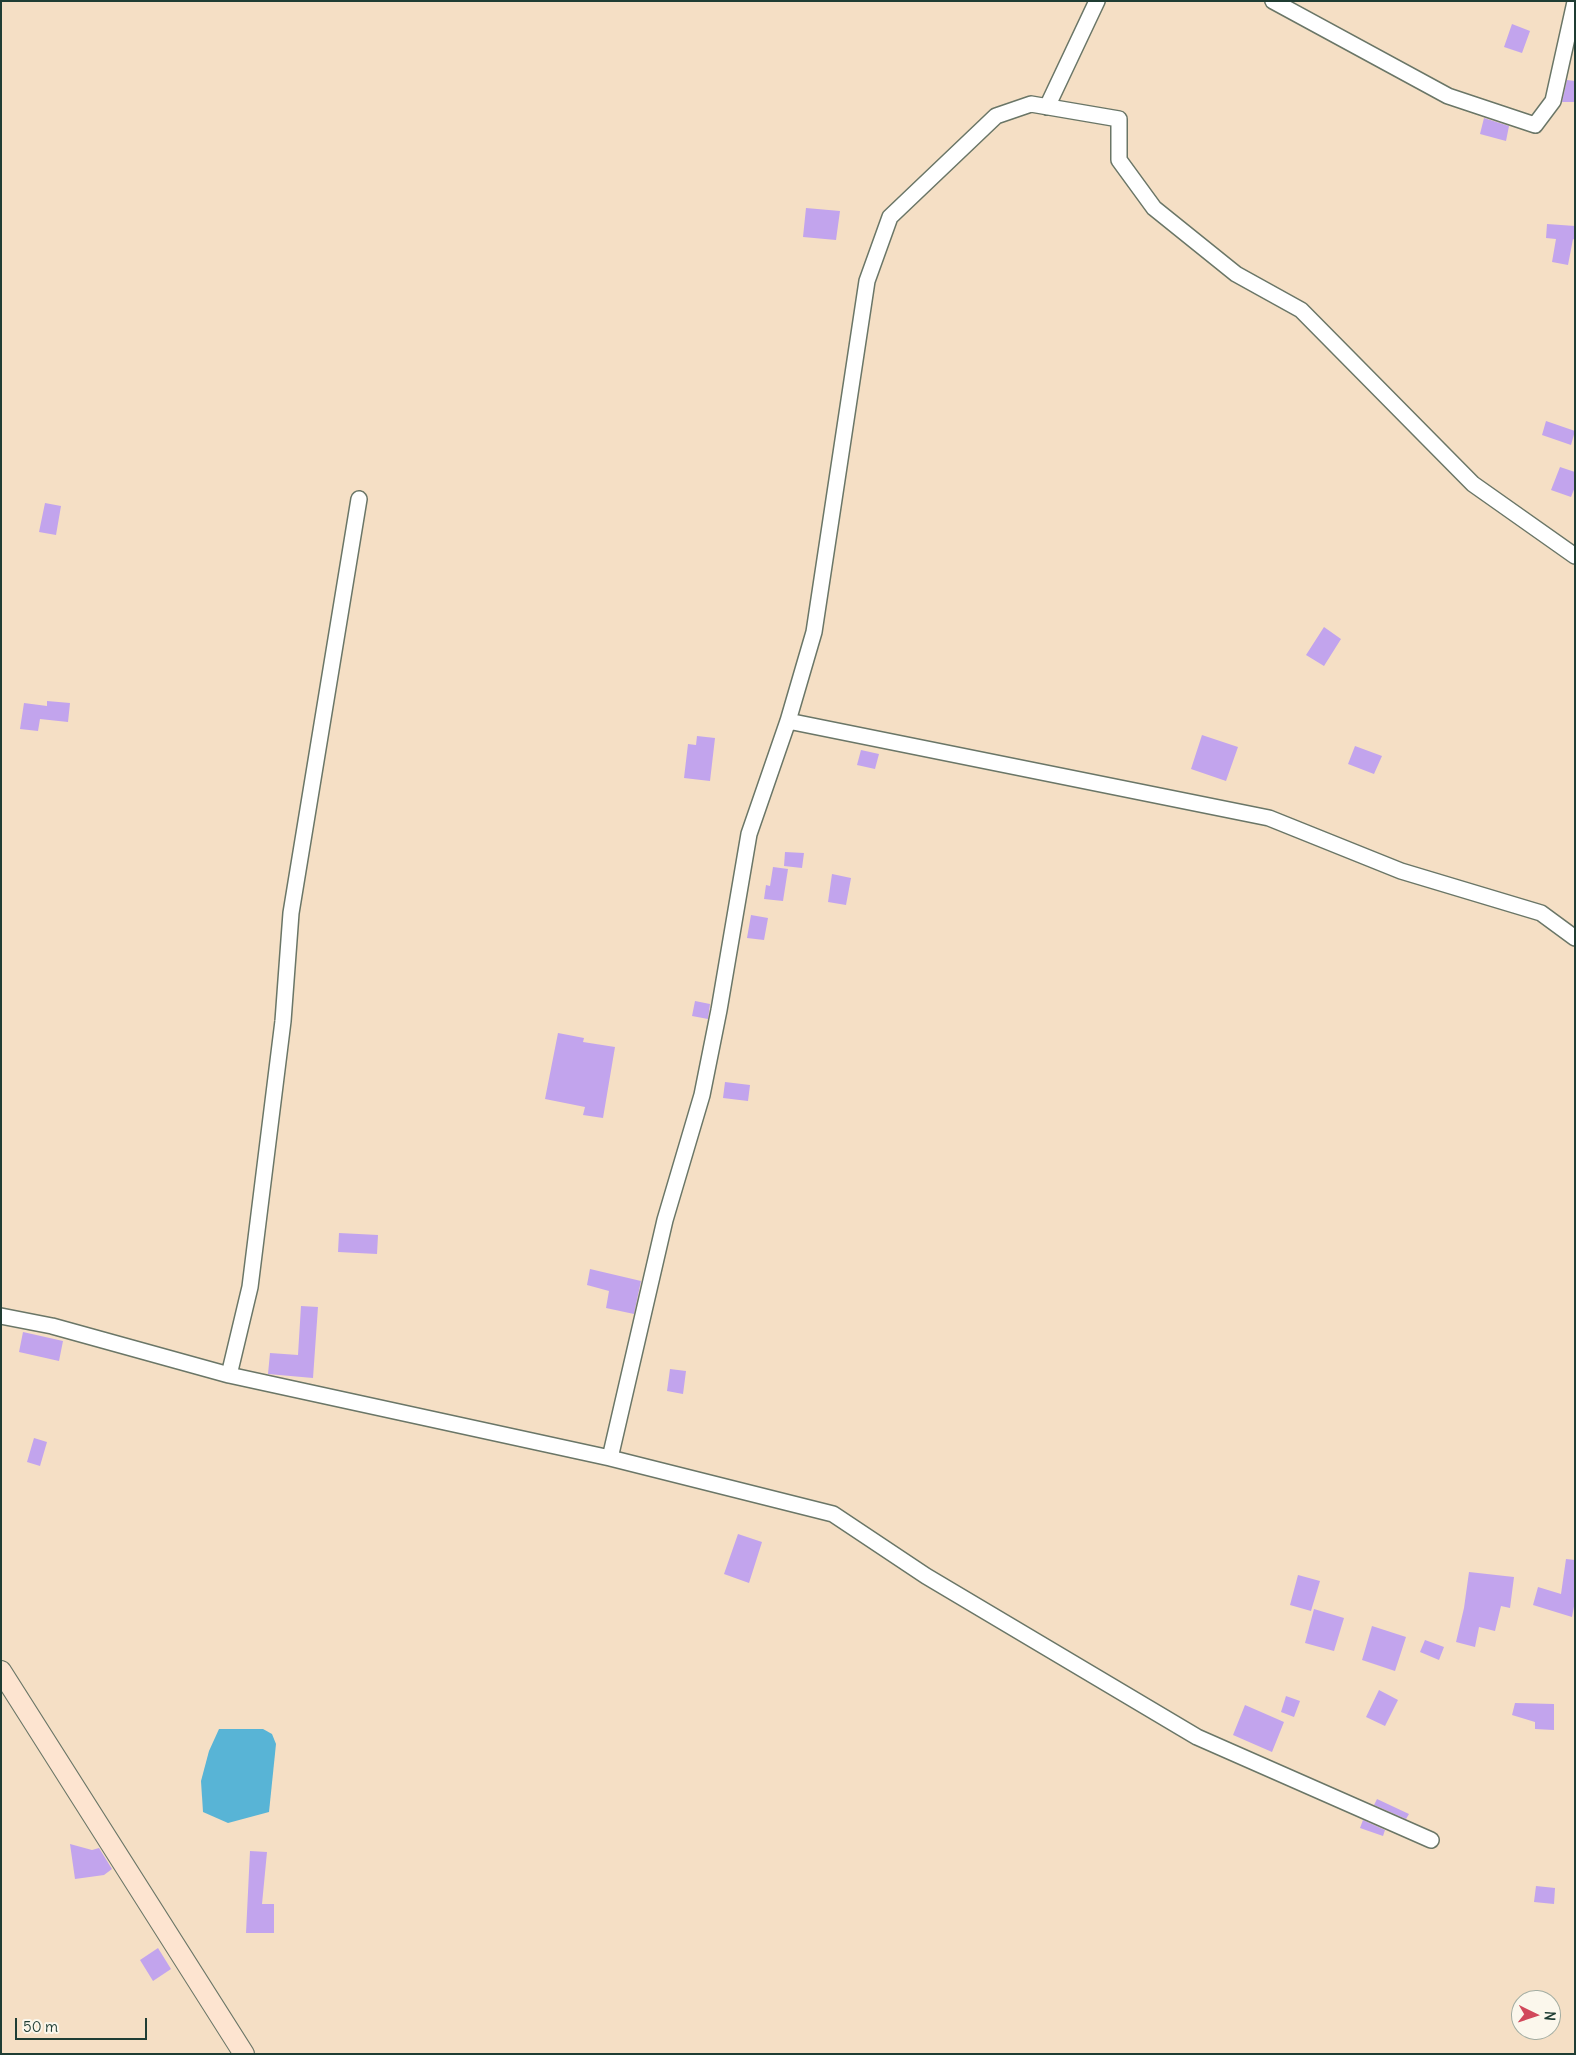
<!DOCTYPE html>
<style>
body{margin:0}
#map{position:relative;width:1576px;height:2055px;overflow:hidden;background:#f5dfc5;font-family:Delius,sans-serif}
canvas{display:block}
.frame{position:absolute;inset:0;border:2px solid #1f3d34;pointer-events:none}
.north{position:absolute;left:1511px;top:1990px;width:50px;height:50px;box-sizing:border-box;background:#fbf7ec;border:1px solid #a3ada2;border-radius:50%;rotate:94deg;font-size:14px;font-weight:700;line-height:20px;text-align:center;color:#1f3d34}
.north::after{content:'';display:block;margin:auto;width:18px;height:22px;background:#d1495b;clip-path:polygon(50% 0,100% 100%,50% 72%,0 100%)}
.scale{position:absolute;left:15px;top:2018px;width:132px;height:22px;box-sizing:border-box;border:2px solid #1f3d34;border-top:0;padding-left:6px;font-size:15px;line-height:18px;white-space:nowrap;color:#1f3d34;-webkit-text-stroke:4px #fbf7ec;paint-order:stroke}
</style>
<div id="map">
<canvas width="1576" height="2055"></canvas>
<div class="frame"></div>
<div class="north">N</div>
<div class="scale">50 m</div>
</div>
<script>
const g = document.querySelector('canvas').getContext('2d');
g.lineJoin = 'round';
function fillPath(path, color) { g.fillStyle = color; g.fill(path, 'evenodd'); }
const shape = rows => new Path2D(rows.map(r => 'M' + r).join(''));
function strokePath(path, color, width, dash) { g.strokeStyle = color; g.lineWidth = width; g.lineCap = dash ? 'butt' : 'round'; g.setLineDash(dash || []); g.stroke(path); }
fillPath(shape([
 [219,1729,263,1729,272,1734,276,1744,269,1812,228,1823,203,1812,201,1781,209,1751]
]), '#58b4d6');
fillPath(shape([
 [1512,24,1530,31,1522,53,1504,47],
 [1567,80,1575,81,1575,102,1562,102],
 [1484,118,1509,126,1506,141,1480,134],
 [806,208,840,211,836,240,803,237],
 [1547,224,1575,226,1575,240,1573,239,1568,265,1552,262,1556,239,1546,238],
 [1546,421,1575,431,1571,445,1542,435],
 [1560,467,1575,472,1575,487,1571,497,1551,490],
 [45,503,61,506,56,535,39,532],
 [1324,627,1341,639,1324,666,1306,655],
 [47,701,70,703,68,722,40,719,38,731,20,729,24,703,47,706],
 [1202,735,1238,747,1226,781,1191,769],
 [697,736,715,738,710,781,684,778,688,744,696,745],
 [1355,746,1382,756,1374,774,1348,764],
 [861,750,879,754,875,769,857,765],
 [785,852,804,853,802,868,784,866],
 [773,867,788,869,783,901,764,899,766,885,770,886],
 [832,874,851,878,846,905,828,902],
 [751,915,768,918,764,940,747,938],
 [695,1001,710,1004,708,1019,692,1016],
 [558,1033,584,1038,583,1042,615,1047,603,1118,583,1115,585,1107,545,1099],
 [725,1082,750,1085,748,1101,723,1098],
 [339,1233,378,1235,377,1254,338,1252],
 [590,1269,641,1281,634,1314,606,1308,609,1291,587,1285],
 [301,1306,318,1307,313,1378,268,1374,270,1353,298,1355],
 [23,1332,63,1341,59,1361,19,1352],
 [670,1369,686,1371,683,1394,667,1391],
 [34,1438,47,1442,40,1466,27,1462],
 [738,1534,762,1542,749,1583,724,1574],
 [1566,1559,1575,1560,1575,1601,1572,1617,1533,1605,1538,1587,1561,1594],
 [1469,1572,1514,1577,1510,1608,1501,1606,1495,1631,1479,1627,1475,1647,1456,1642,1464,1608],
 [1298,1575,1320,1581,1311,1611,1290,1605],
 [1314,1609,1344,1618,1334,1651,1305,1643],
 [1372,1626,1406,1637,1395,1671,1362,1660],
 [1425,1640,1444,1647,1439,1660,1420,1652],
 [1379,1690,1398,1700,1385,1726,1366,1717],
 [1286,1696,1300,1701,1294,1717,1281,1712],
 [1515,1703,1554,1704,1554,1730,1535,1729,1535,1722,1512,1715],
 [1245,1705,1284,1722,1272,1752,1233,1735],
 [1377,1799,1409,1814,1406,1819,1374,1805],
 [1363,1820,1385,1830,1383,1836,1360,1828],
 [70,1844,92,1850,99,1848,112,1869,104,1875,75,1879],
 [250,1851,267,1852,262,1904,274,1904,274,1933,246,1933],
 [1536,1886,1555,1888,1554,1904,1534,1902],
 [158,1948,171,1969,153,1981,140,1960]
]), '#c2a4ed');
const street = shape([
 [1273,1,1448,96,1535,125,1553,101,1575,2],
 [1047,107,1097,1],
 [788,721,1269,818,1401,871,1541,913,1575,938],
 [1,1316,52,1326,229,1375,610,1458],
 [229,1375,250,1287,283,1021,291,913,359,499],
 [1431,1840,1197,1737,926,1576,833,1514,610,1458,665,1220,702,1095,719,1010,749,834,788,721,814,632,867,281,890,217,996,116,1031,104,1119,119,1119,160,1154,208,1236,274,1301,310,1473,484,1575,556]
]);
const secondary = shape([
 [1,1671,244,2054]
]);
strokePath(street, '#6a7667', 18);
strokePath(secondary, '#6a7667', 22);
strokePath(street, '#fff', 15);
strokePath(secondary, '#fde4d0', 20);
</script>
